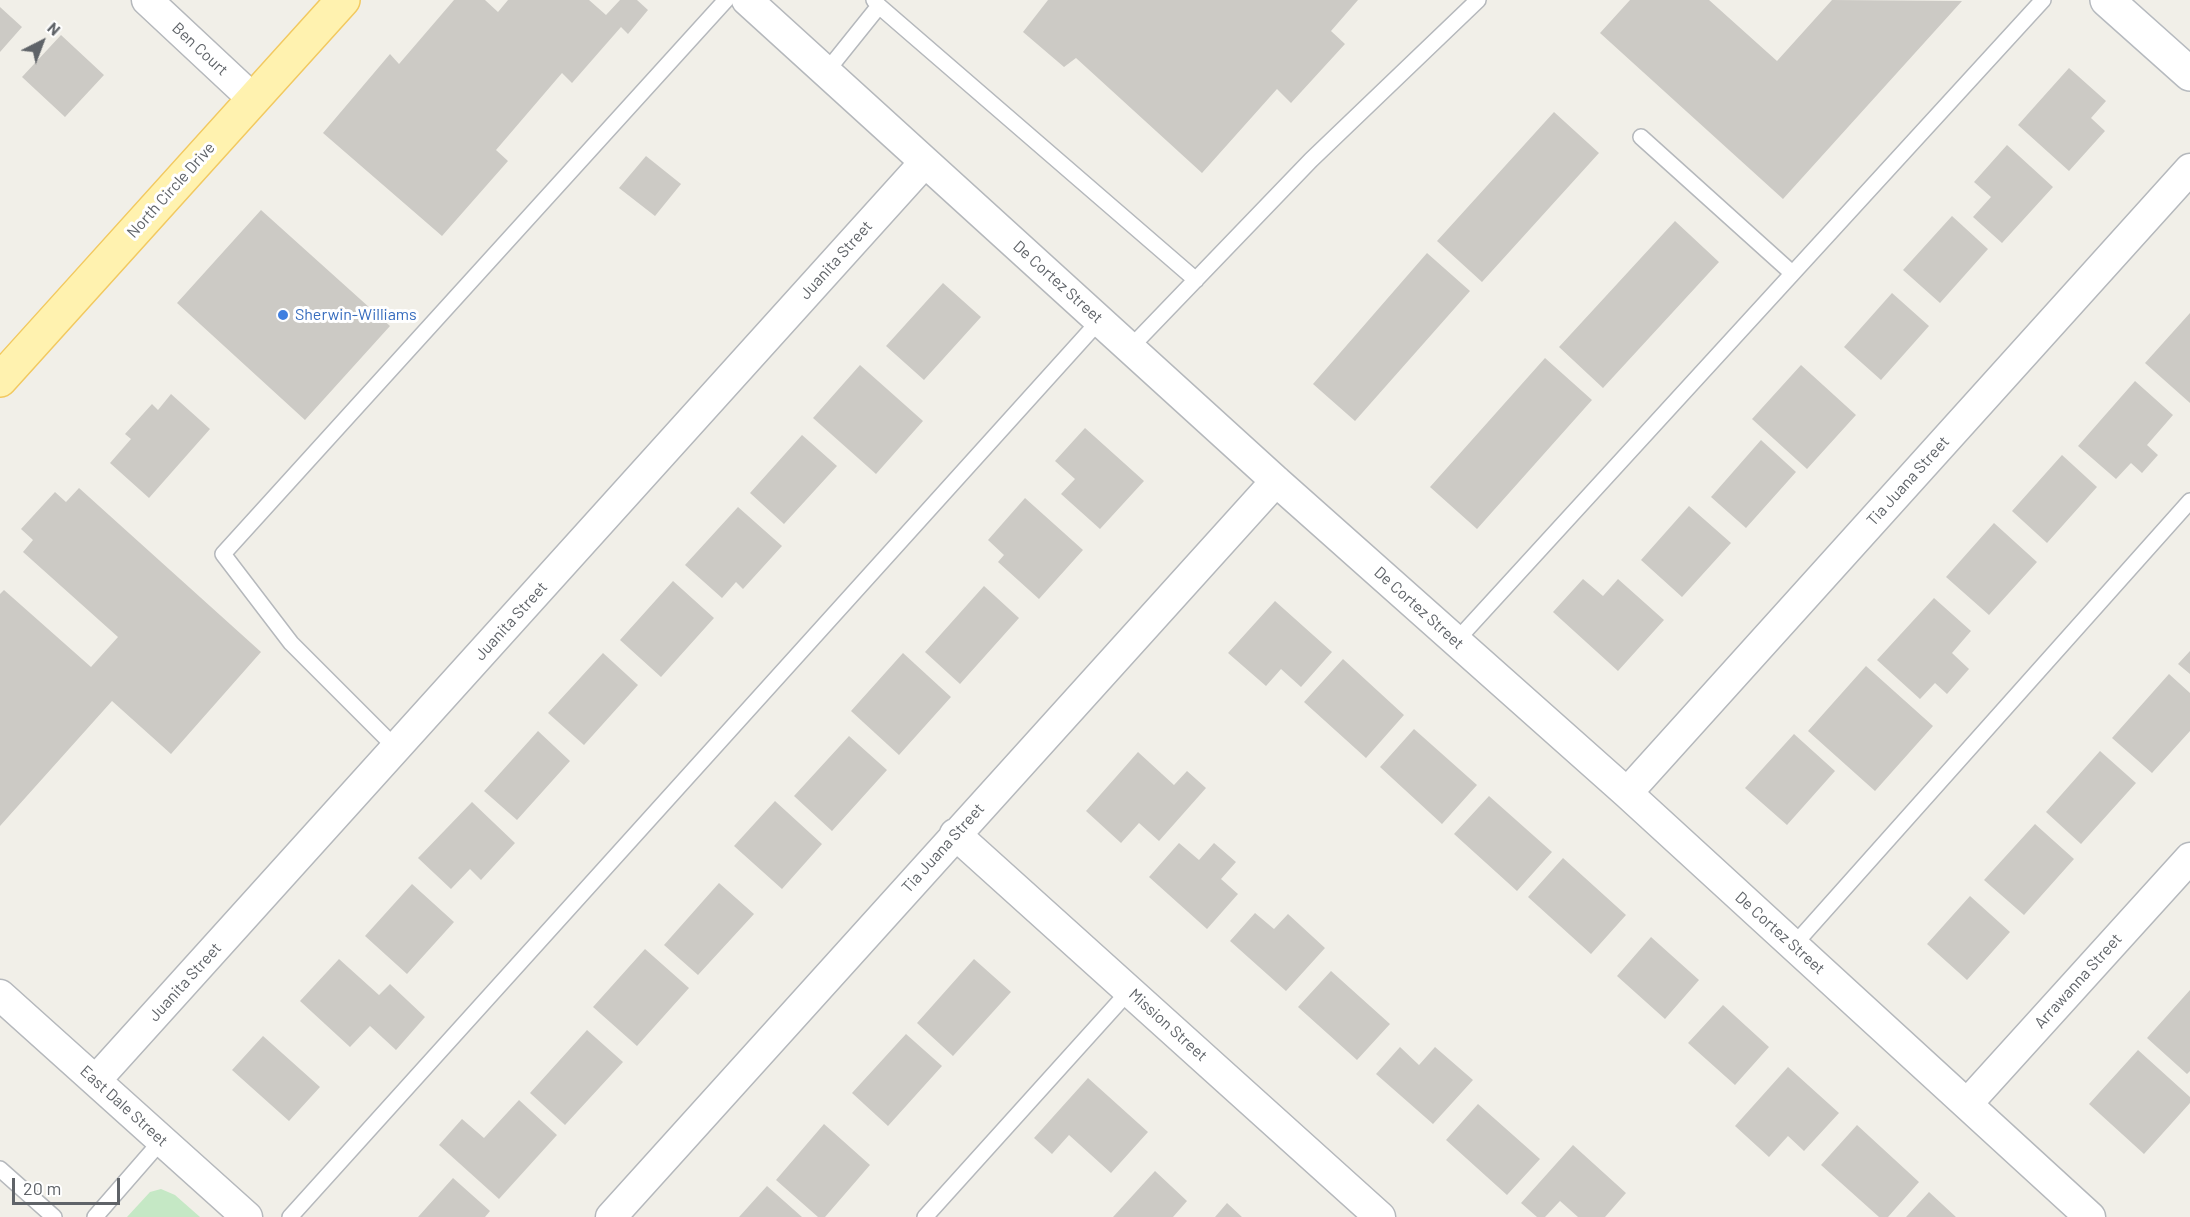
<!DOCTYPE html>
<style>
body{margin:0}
#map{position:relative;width:2190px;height:1217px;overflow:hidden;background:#f1efe8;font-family:Barlow,sans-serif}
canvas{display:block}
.north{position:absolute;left:12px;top:12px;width:60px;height:60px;-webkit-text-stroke:4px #fff;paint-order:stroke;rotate:42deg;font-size:16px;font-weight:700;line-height:24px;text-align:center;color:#5f6368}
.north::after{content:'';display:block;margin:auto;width:21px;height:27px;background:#5f6368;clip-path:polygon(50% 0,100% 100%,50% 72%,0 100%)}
.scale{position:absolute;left:12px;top:1178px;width:108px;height:27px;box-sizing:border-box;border:3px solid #5f6368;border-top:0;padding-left:8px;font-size:18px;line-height:21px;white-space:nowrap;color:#5f6368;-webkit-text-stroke:4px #fff;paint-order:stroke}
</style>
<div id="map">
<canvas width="2190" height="1217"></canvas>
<div class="north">N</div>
<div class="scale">20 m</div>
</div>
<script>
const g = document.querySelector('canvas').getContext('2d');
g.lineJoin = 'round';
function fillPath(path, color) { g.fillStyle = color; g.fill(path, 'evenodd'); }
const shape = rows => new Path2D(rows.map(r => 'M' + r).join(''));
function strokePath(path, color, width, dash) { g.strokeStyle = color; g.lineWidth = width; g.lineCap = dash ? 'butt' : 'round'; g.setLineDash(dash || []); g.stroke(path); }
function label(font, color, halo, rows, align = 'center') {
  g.font = font + ' Barlow,sans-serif'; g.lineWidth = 6; g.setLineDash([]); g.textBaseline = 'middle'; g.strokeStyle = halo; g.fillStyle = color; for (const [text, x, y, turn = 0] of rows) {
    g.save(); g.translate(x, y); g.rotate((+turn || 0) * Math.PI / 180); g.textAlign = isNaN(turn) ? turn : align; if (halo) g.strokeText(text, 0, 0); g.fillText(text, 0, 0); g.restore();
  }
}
fillPath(shape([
 [161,1189,175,1195,200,1217,127,1217,150,1192]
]), '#c5e8c5');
fillPath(shape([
 [454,0,485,0,498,12,508,0,589,0,606,15,620,0,637,0,648,10,628,34,621,27,572,83,562,73,496,150,508,161,442,236,323,133,390,54,399,64],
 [1048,0,1358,0,1331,31,1345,44,1291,103,1277,89,1202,173,1076,58,1064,67,1023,32],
 [1630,0,1709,0,1777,61,1832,0,1962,1,1783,199,1600,33],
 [0,7,22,27,0,52],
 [61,35,104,75,65,117,22,77],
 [2069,68,2106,101,2091,118,2105,131,2069,171,2018,125],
 [1554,112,1599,153,1482,282,1437,241],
 [2007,145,2053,187,2002,243,1973,217,1991,197,1974,182],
 [646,156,681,184,655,216,619,188],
 [261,210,390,326,305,420,177,303],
 [1952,216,1988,249,1940,303,1903,270],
 [1675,221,1719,262,1603,388,1559,347],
 [1427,253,1470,291,1355,421,1313,384],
 [943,283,981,317,924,380,886,346],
 [1892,293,1929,326,1881,380,1844,347],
 [2190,313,2190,403,2145,363],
 [1545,358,1592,400,1477,529,1430,487],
 [860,365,923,421,876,474,813,418],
 [1801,365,1856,415,1807,469,1752,419],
 [2135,381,2173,415,2147,445,2158,455,2142,473,2131,463,2116,479,2078,446],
 [171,394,210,429,149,498,110,463,131,439,125,434,152,404,158,410],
 [1085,428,1144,481,1100,529,1061,494,1075,479,1055,461],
 [802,435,837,466,784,524,750,493],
 [1761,440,1796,472,1746,528,1711,497],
 [2062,455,2097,487,2047,543,2012,511],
 [79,488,261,652,171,754,112,701,0,826,0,594,4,590,91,667,118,637,23,552,33,540,21,529,55,492,66,502],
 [1025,498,1083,550,1039,599,998,562,1004,555,988,540],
 [1689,506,1731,543,1682,597,1641,560],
 [738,507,782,546,743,589,736,582,722,598,685,565],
 [1994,523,2037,562,1989,615,1946,577],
 [1583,579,1603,596,1618,579,1664,620,1618,671,1553,612],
 [673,581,714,618,661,677,620,640],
 [984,586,1019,618,960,684,925,652],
 [1934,598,1971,631,1952,653,1969,669,1947,694,1935,683,1920,699,1877,660],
 [1275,601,1332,652,1301,687,1281,669,1266,686,1228,653],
 [2190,651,2190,674,2178,664],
 [603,653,638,685,584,745,548,713],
 [903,653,951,697,899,755,851,711],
 [1343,659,1404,715,1366,758,1304,702],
 [1866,666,1933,726,1875,791,1808,731],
 [2169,674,2190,693,2190,731,2152,773,2112,738],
 [1414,729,1477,785,1442,824,1380,767],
 [538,731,570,761,517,820,484,791],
 [1794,734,1835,771,1787,825,1745,788],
 [849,736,887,770,832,831,794,796],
 [2100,751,2136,783,2081,844,2046,812],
 [1138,752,1174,785,1187,771,1206,788,1159,841,1139,823,1121,843,1086,811],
 [1489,796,1552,852,1517,891,1454,834],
 [775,801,822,844,782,889,734,846],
 [472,802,515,843,481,880,470,869,451,889,418,858],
 [2035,824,2074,859,2024,915,1984,880],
 [1179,843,1199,860,1214,843,1236,862,1221,879,1238,894,1207,929,1149,877],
 [1563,858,1626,915,1591,954,1528,897],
 [719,883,754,914,698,975,664,945],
 [412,884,454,922,407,974,365,936],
 [1970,896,2010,932,1967,980,1927,944],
 [1255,913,1274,929,1288,914,1325,948,1286,991,1230,941],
 [1651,937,1699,980,1665,1019,1617,976],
 [645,949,689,988,637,1046,593,1007],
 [339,959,379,995,390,984,425,1017,396,1050,370,1026,350,1047,300,1001],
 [974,959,1011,992,953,1056,917,1023],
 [1331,971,1390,1024,1357,1060,1298,1007],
 [2190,990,2190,1071,2187,1074,2147,1038],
 [1723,1005,1769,1047,1735,1085,1688,1043],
 [587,1030,623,1062,565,1125,530,1093],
 [906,1034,942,1066,888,1126,852,1093],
 [263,1036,320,1087,289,1121,232,1070],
 [1400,1047,1419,1065,1435,1047,1473,1080,1433,1124,1376,1074],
 [2138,1050,2190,1097,2190,1103,2144,1154,2089,1104],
 [1788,1067,1839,1113,1804,1151,1788,1136,1769,1157,1735,1126],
 [1088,1078,1148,1132,1111,1173,1069,1135,1052,1154,1034,1138],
 [519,1100,557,1135,499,1199,439,1145,462,1119,484,1138],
 [1478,1104,1540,1159,1507,1195,1446,1140],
 [824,1124,870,1165,825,1217,818,1217,776,1180],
 [1857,1125,1919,1182,1888,1217,1879,1217,1821,1165],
 [1573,1145,1626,1193,1605,1217,1578,1217,1560,1201,1545,1217,1537,1217,1521,1203],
 [1155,1171,1187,1201,1173,1217,1113,1217],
 [453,1178,490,1211,485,1217,418,1217],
 [767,1186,802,1217,739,1217],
 [1929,1192,1956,1217,1906,1217],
 [1227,1203,1242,1217,1215,1217]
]), '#cccac5');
const lane = shape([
 [879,6,1196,280],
 [826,72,879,6,874,0],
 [1641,137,1792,273],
 [1130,348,1311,160,1478,0],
 [1456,641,2043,0],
 [396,748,291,643,223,554,726,0],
 [1793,946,2190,501],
 [0,1169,54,1217],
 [95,1217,162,1140],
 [290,1217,1100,320],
 [925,1217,1129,991]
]);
const street = shape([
 [147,0,253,99],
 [747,0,1276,481,1627,793,2090,1217],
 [1627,793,2190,169],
 [955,834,1380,1217],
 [0,995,247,1217],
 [96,1080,925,162],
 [1967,1104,2190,858],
 [611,1217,1276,481]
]);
const secondary = shape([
 [2107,0,2190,74]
]);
const primary = shape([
 [0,380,343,0]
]);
strokePath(lane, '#b5b8bc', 18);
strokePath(street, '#b5b8bc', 33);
strokePath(secondary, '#b6babf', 36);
strokePath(primary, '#f2c960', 36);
strokePath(lane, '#fff', 15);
strokePath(street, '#fff', 30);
strokePath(secondary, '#fff', 33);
strokePath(primary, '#fff2af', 33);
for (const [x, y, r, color] of [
 [283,315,6,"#3f7fe0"]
]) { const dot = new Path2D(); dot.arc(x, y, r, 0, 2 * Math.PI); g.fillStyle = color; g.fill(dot); strokePath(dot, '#fff', 2); }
label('16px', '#5f6368', '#fff', [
 ["Ben Court",200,49,43],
 ["North Circle Drive",171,190,-48],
 ["Juanita Street",836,260,-48],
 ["De Cortez Street",1058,282,42],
 ["Tia Juana Street",1908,481,-48],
 ["De Cortez Street",1419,608,42],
 ["Juanita Street",511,621,-48],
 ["Tia Juana Street",943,848,-48],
 ["De Cortez Street",1780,933,42],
 ["Arrawanna Street",2078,981,-48],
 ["Juanita Street",185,982,-48],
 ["Mission Street",1168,1025,42],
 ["East Dale Street",124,1106,42]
]);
label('16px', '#366cbe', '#fff', [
 ["Sherwin-Williams",295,315]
], 'left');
</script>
